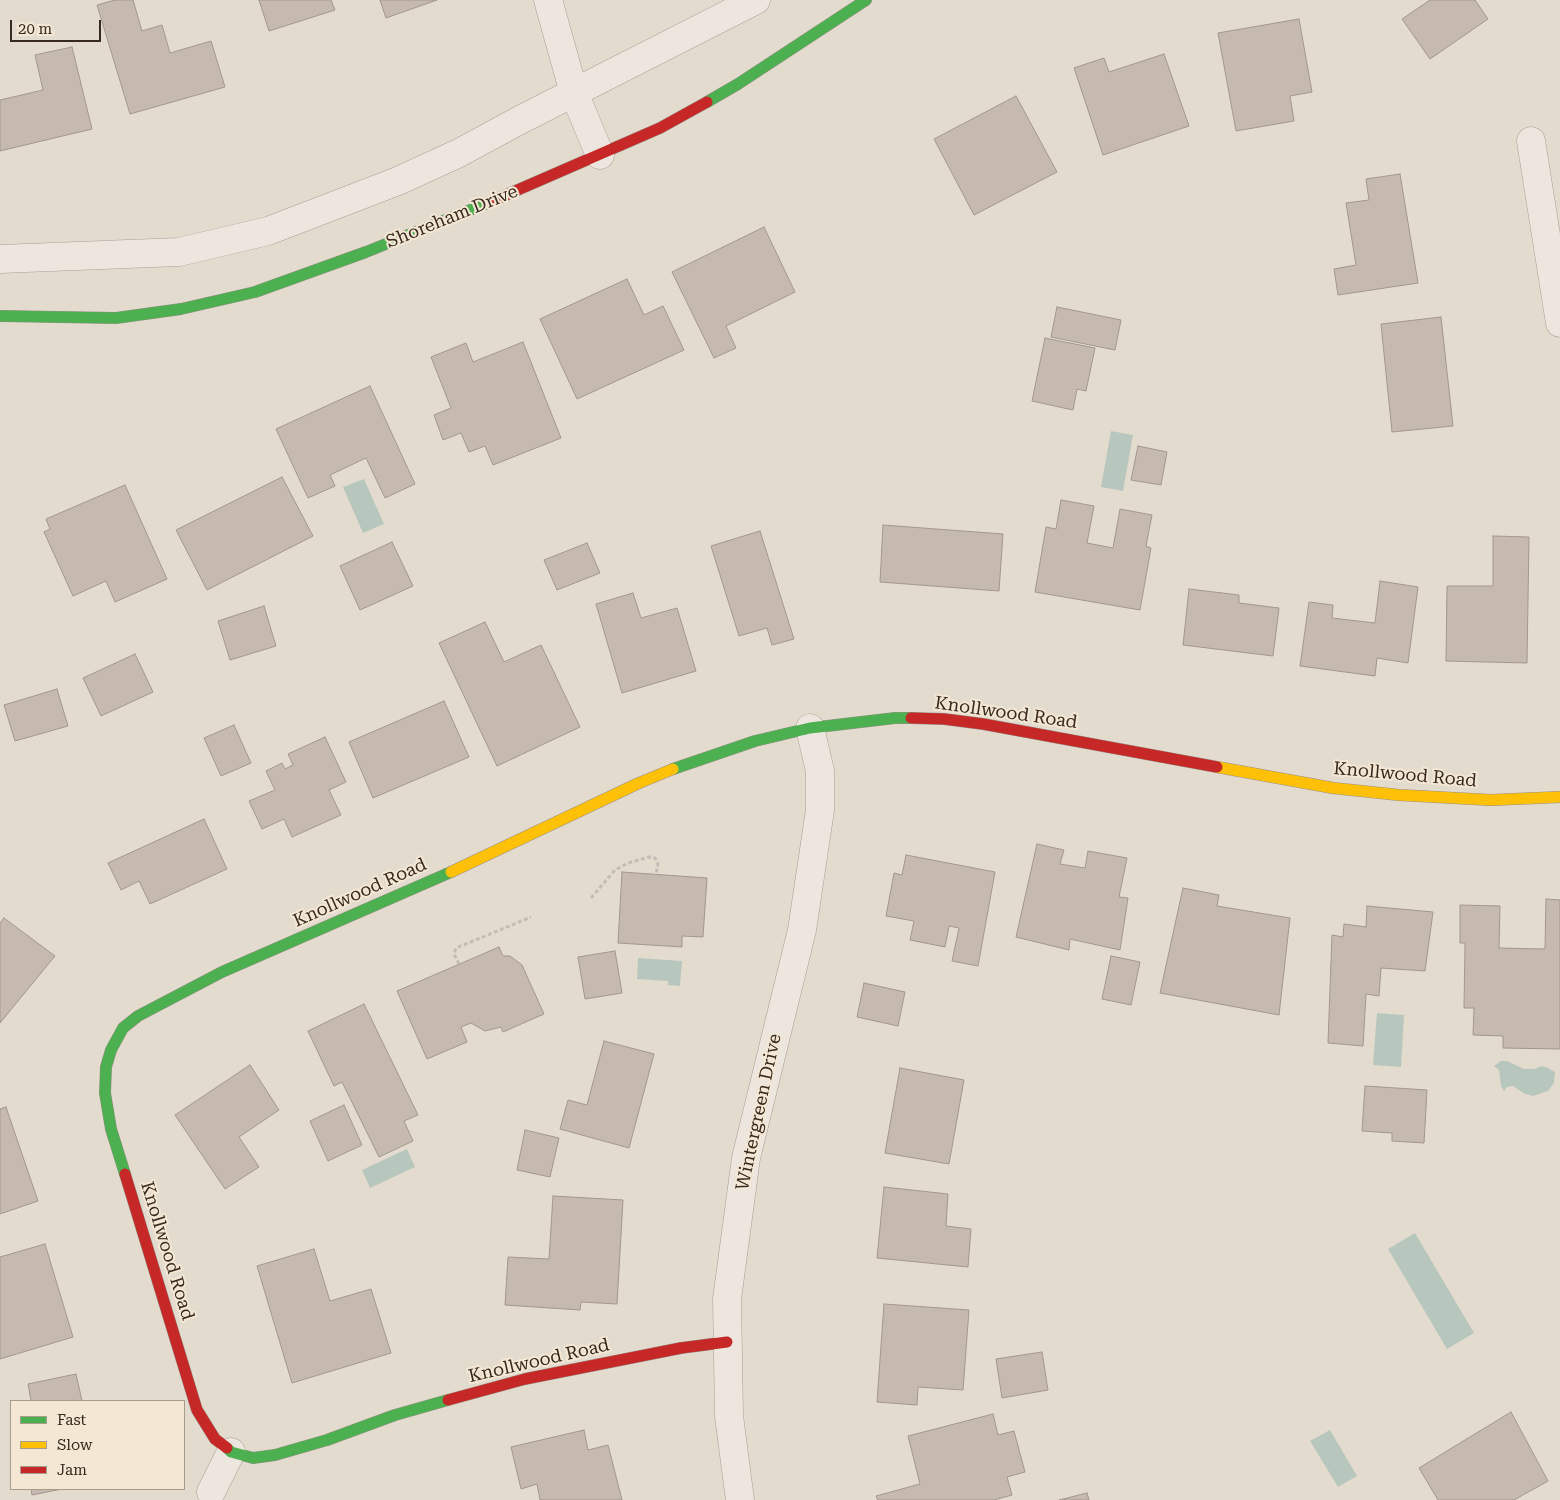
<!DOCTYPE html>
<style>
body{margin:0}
#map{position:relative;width:1560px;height:1500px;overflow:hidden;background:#e3dbce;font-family:"Roboto Serif",serif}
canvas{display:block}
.legend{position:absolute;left:10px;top:1400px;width:175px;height:90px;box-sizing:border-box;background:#f4e8d4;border:1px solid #a89c8c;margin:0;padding:6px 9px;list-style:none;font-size:15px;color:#37291f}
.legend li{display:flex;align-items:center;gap:10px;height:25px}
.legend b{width:25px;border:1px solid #a89c8c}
.scale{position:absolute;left:10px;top:20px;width:91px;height:22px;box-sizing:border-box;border:2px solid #37291f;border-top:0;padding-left:6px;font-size:15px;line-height:18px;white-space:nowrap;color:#37291f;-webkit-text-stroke:4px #f4e8d4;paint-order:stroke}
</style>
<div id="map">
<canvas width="1560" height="1500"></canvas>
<ul class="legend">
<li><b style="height:6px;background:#4caf50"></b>Fast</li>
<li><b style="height:6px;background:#ffc107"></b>Slow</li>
<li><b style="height:6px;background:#c62828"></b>Jam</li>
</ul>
<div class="scale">20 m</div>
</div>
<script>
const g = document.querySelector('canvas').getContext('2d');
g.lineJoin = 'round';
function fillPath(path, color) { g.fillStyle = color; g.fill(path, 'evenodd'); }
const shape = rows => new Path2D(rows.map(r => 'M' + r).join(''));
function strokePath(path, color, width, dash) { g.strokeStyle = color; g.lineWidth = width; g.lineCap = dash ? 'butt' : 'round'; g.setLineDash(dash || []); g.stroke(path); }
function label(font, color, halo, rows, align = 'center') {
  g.font = font + ' "Roboto Serif",serif'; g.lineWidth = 4; g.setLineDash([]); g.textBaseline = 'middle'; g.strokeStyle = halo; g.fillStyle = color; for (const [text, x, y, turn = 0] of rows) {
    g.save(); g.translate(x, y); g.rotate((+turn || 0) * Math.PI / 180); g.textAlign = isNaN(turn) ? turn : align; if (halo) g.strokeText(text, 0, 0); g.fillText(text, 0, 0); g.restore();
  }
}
fillPath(shape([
 [1111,431,1133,435,1123,491,1101,487],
 [364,479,384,524,363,533,343,487],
 [638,958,682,961,680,986,668,985,668,981,637,979],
 [1377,1013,1404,1015,1401,1067,1373,1065],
 [1501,1061,1507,1061,1524,1069,1534,1069,1542,1066,1548,1068,1555,1072,1554,1083,1548,1091,1533,1096,1525,1094,1513,1086,1507,1087,1504,1091,1501,1086,1499,1070,1494,1066],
 [407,1149,415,1167,370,1188,362,1170],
 [1415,1233,1474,1333,1447,1349,1388,1249],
 [1330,1430,1357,1476,1338,1487,1310,1441]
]), '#b8c7bd');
const building = shape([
 [115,0,133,0,142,31,162,25,170,53,211,41,225,87,130,114,97,5,115,0],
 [259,0,331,0,335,10,269,31,259,0],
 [380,0,437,0,386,18,380,0],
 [1430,0,1475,0,1488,19,1430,59,1402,19,1430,0],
 [1299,19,1312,92,1290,96,1294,121,1236,131,1218,33,1299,19],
 [72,47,92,129,0,151,0,100,43,90,35,55,72,47],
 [1164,54,1189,126,1103,155,1074,68,1104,58,1109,72,1164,54],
 [1016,96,1057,172,974,215,934,139,1016,96],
 [1400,174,1418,283,1338,295,1334,269,1356,265,1346,203,1369,200,1366,179,1400,174],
 [764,227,795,292,726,326,736,348,714,358,672,272,764,227],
 [627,279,644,315,663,306,684,350,577,399,540,319,627,279],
 [1057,307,1121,320,1115,350,1051,337,1057,307],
 [1441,317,1453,426,1392,432,1381,324,1441,317],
 [1045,338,1095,348,1086,391,1077,389,1073,410,1032,401,1045,338],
 [523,342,561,438,493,465,485,446,469,452,461,433,443,440,434,415,451,408,431,357,466,343,473,362,523,342],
 [370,386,415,484,385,498,366,458,330,475,335,486,308,498,276,429,370,386],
 [1138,446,1167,452,1161,485,1131,480,1138,446],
 [282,477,313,536,207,590,176,530,282,477],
 [125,485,167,579,115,602,106,581,73,596,44,532,50,529,46,519,125,485],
 [1061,500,1094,506,1087,543,1113,548,1120,509,1152,515,1146,546,1151,548,1140,610,1035,592,1046,527,1056,529,1061,500],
 [883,525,1003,534,999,591,880,582,883,525],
 [760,531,794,639,772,645,767,628,739,636,711,546,760,531],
 [1493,536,1529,537,1527,663,1446,661,1447,586,1493,586,1493,536],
 [392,542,413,586,360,610,340,566,392,542],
 [587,543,600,573,557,590,544,560,587,543],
 [1380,581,1418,587,1408,663,1377,658,1375,676,1300,666,1309,602,1333,605,1332,618,1375,623,1380,581],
 [1189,589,1239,595,1239,603,1279,608,1273,656,1183,645,1189,589],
 [633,593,641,618,677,608,696,671,622,693,596,604,633,593],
 [264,606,276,646,230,660,218,621,264,606],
 [485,622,504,662,541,645,580,727,497,766,439,643,485,622],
 [135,654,153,692,101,716,83,678,135,654],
 [57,689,68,726,15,741,4,705,57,689],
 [444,701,469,757,373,798,349,742,444,701],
 [234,725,251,763,221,776,204,738,234,725],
 [325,737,346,782,329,790,341,815,292,837,284,819,262,829,249,801,275,790,266,771,282,763,285,769,293,765,288,754,325,737],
 [204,819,227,869,150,904,139,881,121,890,108,863,204,819],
 [1037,844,1064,850,1060,864,1085,868,1088,851,1127,858,1119,897,1128,898,1120,950,1070,939,1069,950,1016,937,1037,844],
 [906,855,995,872,978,966,952,961,959,928,949,926,945,947,910,940,914,921,886,916,894,873,902,875,906,855],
 [622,872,707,878,703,937,682,936,682,947,618,943,622,872],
 [1183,888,1219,895,1217,906,1290,918,1279,1015,1160,993,1183,888],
 [1546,899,1560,900,1560,1049,1503,1048,1503,1036,1473,1035,1474,1008,1464,1008,1465,943,1460,943,1460,905,1500,906,1499,948,1545,949,1546,899],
 [1367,906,1433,912,1425,971,1381,968,1379,996,1366,994,1363,1046,1328,1043,1332,935,1343,937,1344,924,1366,927,1367,906],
 [4,918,55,956,0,1023,0,923,4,918],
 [499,947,503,956,510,956,522,965,544,1014,503,1032,501,1027,485,1031,471,1023,461,1027,467,1042,427,1059,397,991,499,947],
 [615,951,622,993,585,999,578,957,615,951],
 [1111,956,1140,962,1131,1005,1102,999,1111,956],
 [864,983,905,992,898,1026,857,1017,864,983],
 [364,1004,418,1115,404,1121,413,1141,379,1157,342,1082,334,1086,308,1031,364,1004],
 [604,1041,654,1054,629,1148,560,1129,568,1100,587,1105,604,1041],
 [250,1065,279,1110,239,1137,259,1167,225,1189,175,1115,250,1065],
 [900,1068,964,1080,949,1164,885,1153,900,1068],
 [1365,1086,1427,1090,1424,1143,1392,1141,1392,1133,1362,1131,1365,1086],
 [344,1105,362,1145,328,1161,310,1121,344,1105],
 [6,1107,38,1201,0,1214,0,1109,6,1107],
 [525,1130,559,1138,550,1177,517,1170,525,1130],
 [884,1187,948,1194,946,1226,971,1229,968,1267,877,1258,884,1187],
 [553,1196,623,1200,617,1304,581,1302,580,1310,505,1305,508,1257,549,1259,553,1196],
 [45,1244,73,1337,0,1359,0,1257,45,1244],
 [314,1249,330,1301,371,1289,391,1353,292,1383,257,1266,314,1249],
 [884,1304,969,1310,963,1390,918,1387,917,1405,877,1402,884,1304],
 [1042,1352,1048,1390,1002,1398,996,1359,1042,1352],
 [76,1374,82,1401,31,1401,28,1384,76,1374],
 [1511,1412,1548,1481,1514,1500,1438,1500,1419,1468,1511,1412],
 [993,1414,998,1435,1014,1431,1025,1472,1007,1477,1012,1495,994,1500,878,1500,876,1496,920,1484,908,1436,993,1414],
 [584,1430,588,1450,608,1445,622,1500,540,1500,537,1484,521,1489,511,1447,584,1430],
 [31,1489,62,1489,32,1495,31,1489],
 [1087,1493,1089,1500,1059,1500,1087,1493]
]);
fillPath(building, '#c6b9af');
strokePath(building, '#a3978d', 1);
const street = shape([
 [548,0,574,93,600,155],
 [1531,141,1560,323],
 [0,259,179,252,268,231,398,181,459,153,520,120,756,0],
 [211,1492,231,1452],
 [740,1500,729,1416,727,1299,746,1158,802,930,820,810,820,771,810,728]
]);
const fast = shape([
 [707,102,738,84,866,0],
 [0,316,116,318,181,309,255,292,366,252,490,202],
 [673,769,755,741,810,728,895,718,911,718],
 [125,1174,111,1129,105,1093,106,1067,111,1050,123,1028,138,1016,222,972,451,872],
 [227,1448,231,1452,253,1458,275,1455,327,1440,395,1415,448,1400]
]);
const slow = shape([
 [1217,767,1333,788,1399,795,1491,800,1560,797],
 [451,872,639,783,673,769]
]);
const jam = shape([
 [490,202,660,128,707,102],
 [911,718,944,719,983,724,1217,767],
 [125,1174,197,1410,215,1439,227,1448],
 [448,1400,525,1379,681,1348,727,1342]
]);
strokePath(street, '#a8a097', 29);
strokePath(fast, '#989086', 12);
strokePath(slow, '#989086', 12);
strokePath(jam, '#989086', 12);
strokePath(shape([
 [591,898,615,870,628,863,649,857,655,858,658,864,656,874],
 [459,964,454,954,456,948,531,917]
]), '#c4bdb6', 3, [4, 2.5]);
strokePath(street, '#ece6de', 28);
strokePath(fast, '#4caf50', 11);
strokePath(slow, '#ffc107', 11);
strokePath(jam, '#c62828', 11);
label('18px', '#37291f', '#f4e8d4', [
 ["Shoreham Drive",452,217,-22],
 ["Knollwood Road",1006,713,8],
 ["Knollwood Road",1405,775,5],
 ["Knollwood Road",360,893,-24],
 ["Wintergreen Drive",759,1112,-78],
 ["Knollwood Road",167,1251,73],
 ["Knollwood Road",539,1361,-13]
]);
</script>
